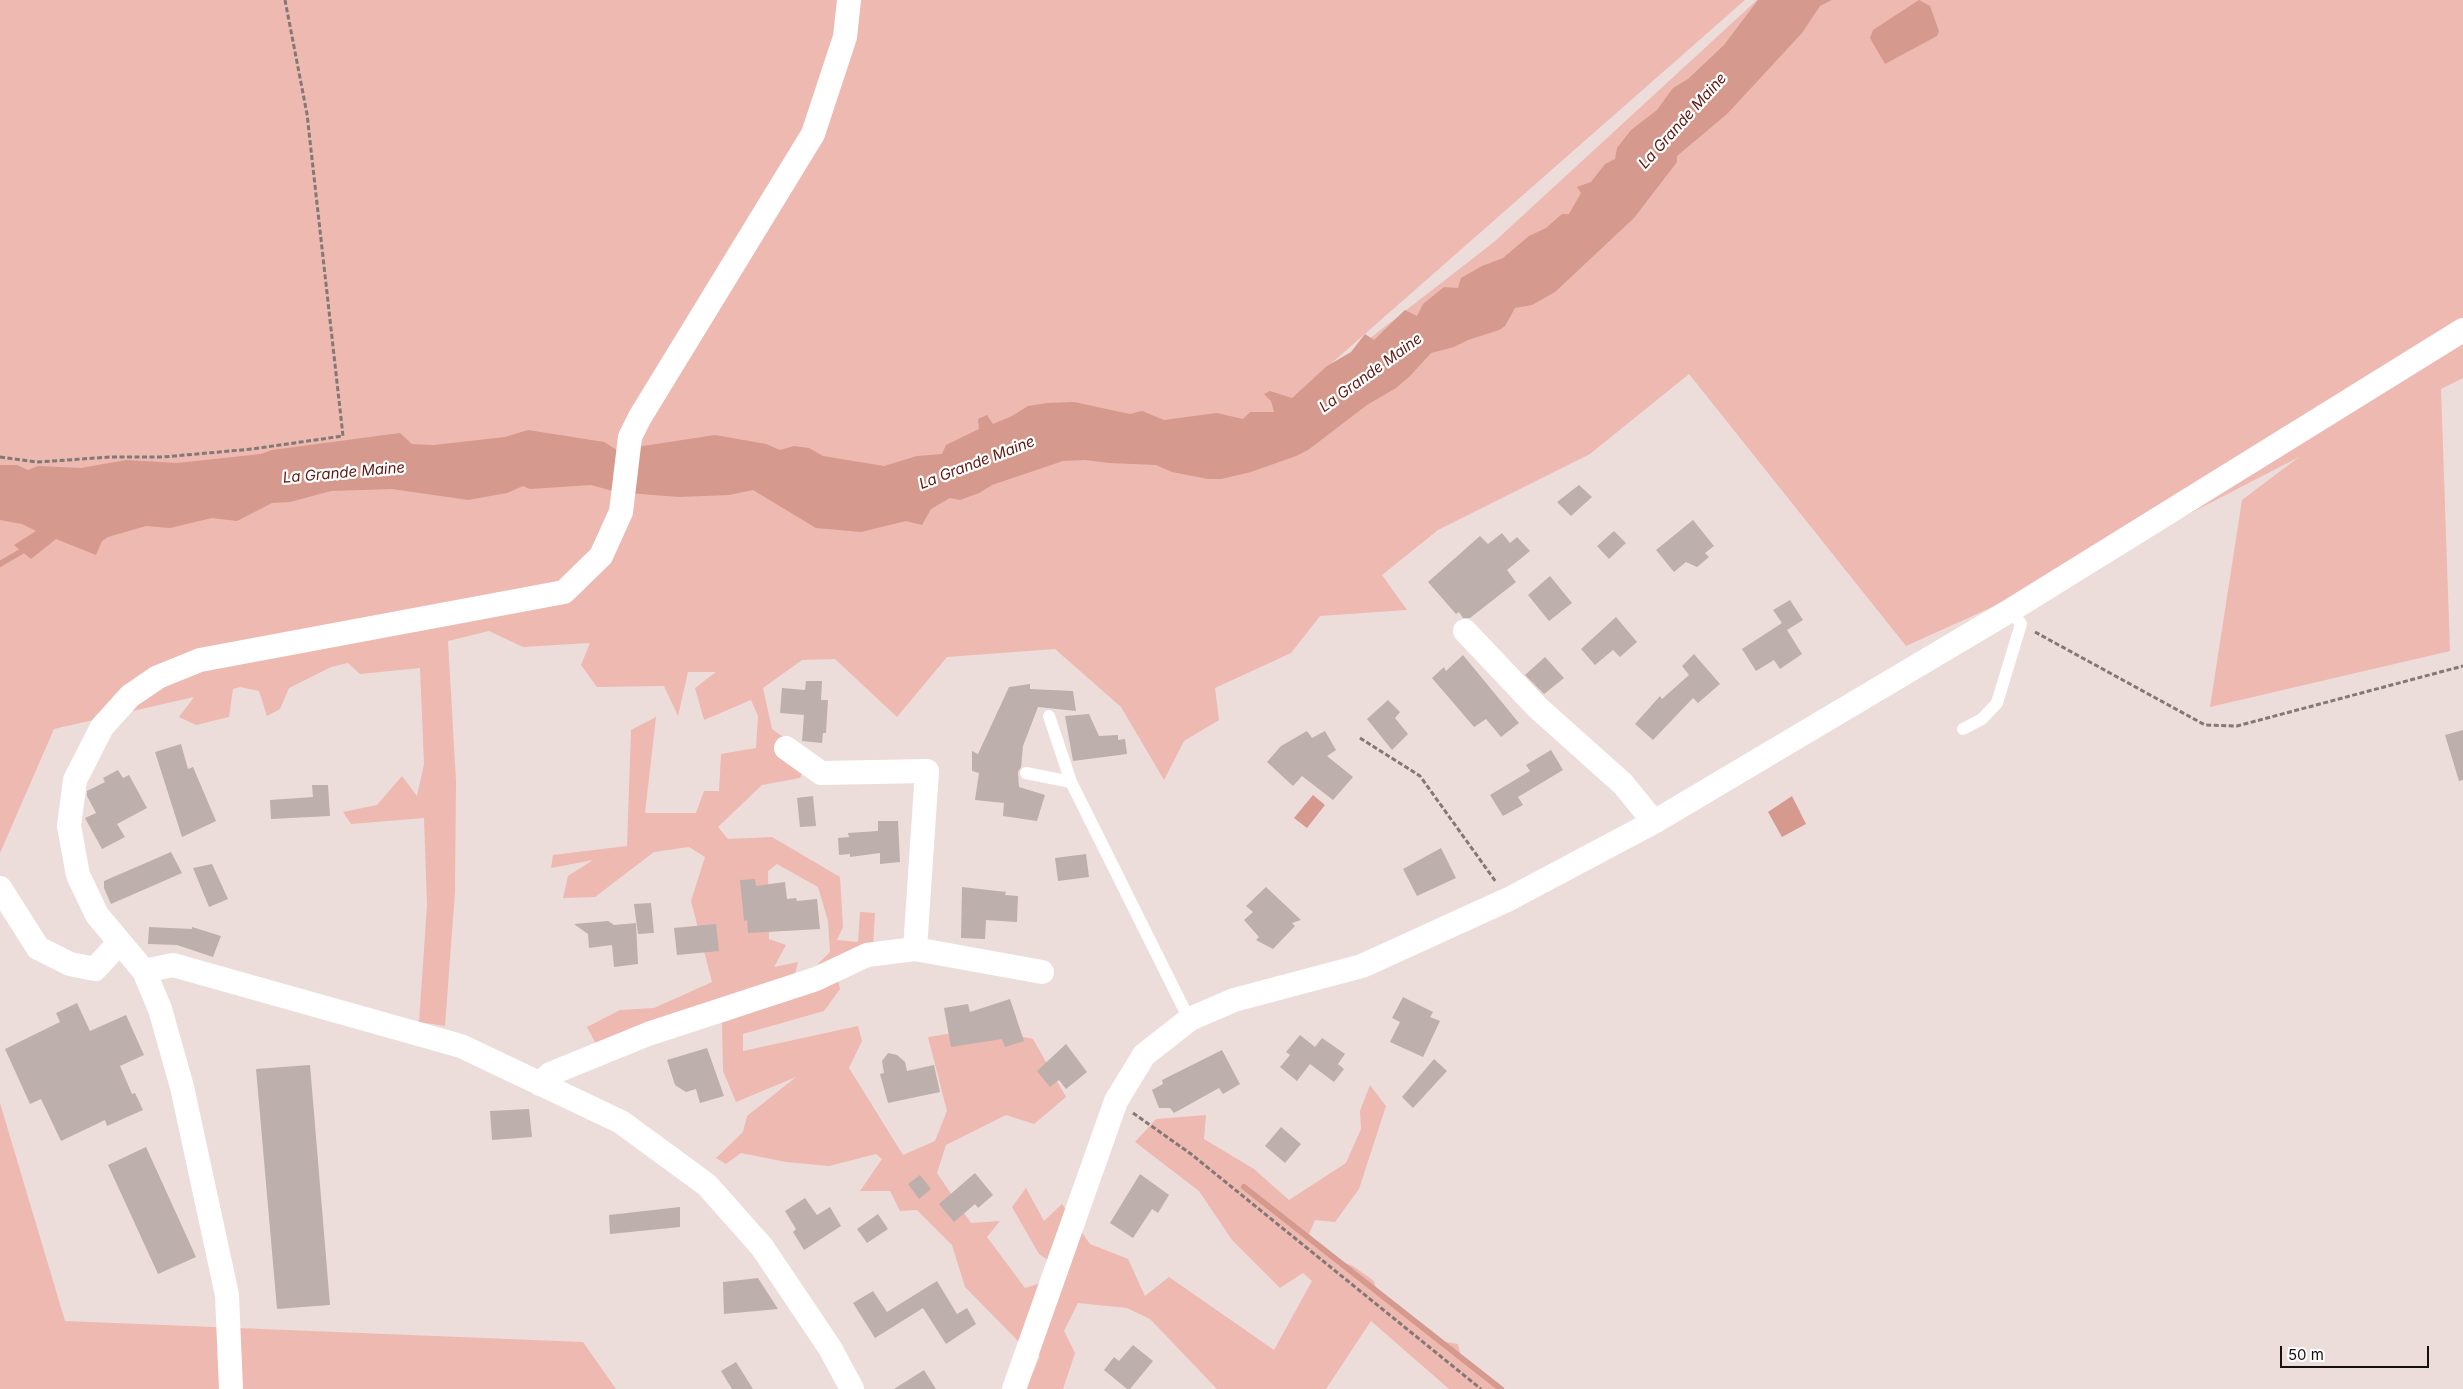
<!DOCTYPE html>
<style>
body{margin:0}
#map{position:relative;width:2463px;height:1389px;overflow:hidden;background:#ecddda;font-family:Inter,sans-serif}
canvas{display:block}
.scale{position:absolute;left:2280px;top:1346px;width:149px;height:22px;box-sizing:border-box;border:2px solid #161110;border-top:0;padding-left:6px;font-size:15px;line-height:18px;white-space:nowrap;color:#161110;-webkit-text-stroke:4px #fff;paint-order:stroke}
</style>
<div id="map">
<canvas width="2463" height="1389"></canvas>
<div class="scale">50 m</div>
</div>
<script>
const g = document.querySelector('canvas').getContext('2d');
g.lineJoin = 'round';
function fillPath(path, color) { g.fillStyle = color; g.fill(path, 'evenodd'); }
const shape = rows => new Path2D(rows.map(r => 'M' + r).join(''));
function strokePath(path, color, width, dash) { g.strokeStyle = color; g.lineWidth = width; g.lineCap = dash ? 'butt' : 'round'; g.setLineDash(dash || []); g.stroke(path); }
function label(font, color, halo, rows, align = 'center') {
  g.font = font + ' Inter,sans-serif'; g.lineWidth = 4.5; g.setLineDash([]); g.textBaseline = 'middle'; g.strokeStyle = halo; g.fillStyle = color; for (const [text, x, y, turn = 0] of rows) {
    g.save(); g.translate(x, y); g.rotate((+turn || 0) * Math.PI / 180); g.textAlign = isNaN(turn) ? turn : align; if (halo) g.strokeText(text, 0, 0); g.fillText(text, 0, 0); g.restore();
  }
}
fillPath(shape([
 [0,0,1745,0,1284,405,1494,242,1757,0,2463,0,2463,378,2441,389,2450,651,2210,707,2242,500,2299,457,2123,548,1906,646,1689,374,1590,454,1438,530,1382,575,1407,610,1320,616,1291,653,1215,688,1219,720,1184,741,1164,780,1121,707,1055,649,947,657,897,717,835,659,802,660,763,688,772,729,810,756,800,778,762,785,718,827,728,839,772,837,840,877,843,927,837,940,858,942,860,912,875,913,873,946,809,973,830,952,828,921,818,887,777,864,768,871,769,939,786,945,774,967,798,962,794,978,597,1046,587,1027,620,1010,654,1008,712,982,691,901,705,857,689,847,654,852,595,897,563,898,568,876,593,860,551,868,553,855,627,846,631,730,656,717,645,813,696,813,704,791,719,791,721,754,756,748,758,716,751,700,704,720,695,688,716,672,688,672,678,716,664,686,597,687,581,665,590,643,523,647,489,631,448,641,456,781,455,892,445,1026,419,1022,427,905,424,818,351,824,343,812,377,805,402,776,417,796,424,764,420,668,360,674,348,663,331,667,289,688,280,709,267,716,259,691,240,687,233,689,229,717,196,725,179,717,194,697,54,729,0,853],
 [838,980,840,989,824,1011,743,1034,743,1051,858,1026,862,1041,849,1068,903,1155,935,1141,947,1111,928,1037,985,1028,1033,1039,1066,1097,1034,1124,1006,1115,946,1145,937,1173,971,1223,1000,1221,987,1237,1025,1288,1069,1274,1039,1254,1012,1207,1026,1188,1044,1221,1062,1204,1090,1244,1128,1259,1145,1296,1169,1277,1274,1350,1312,1281,1303,1273,1280,1288,1232,1240,1199,1191,1135,1142,1156,1119,1206,1115,1204,1139,1254,1169,1289,1200,1346,1163,1361,1129,1360,1111,1370,1085,1386,1106,1359,1189,1335,1222,1315,1220,1309,1234,1337,1260,1353,1266,1374,1281,1377,1293,1440,1341,1458,1344,1462,1361,1498,1389,1449,1389,1371,1321,1326,1389,1217,1389,1150,1319,1127,1308,1078,1303,1064,1331,1075,1353,1063,1389,1026,1389,1040,1356,1019,1342,965,1287,952,1245,917,1210,900,1211,890,1191,860,1191,882,1159,876,1154,829,1166,786,1162,741,1153,726,1164,716,1158,743,1132,747,1116,796,1077,736,1102,723,1071,722,1023],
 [0,1103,65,1321,583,1342,616,1389,0,1389]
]), '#eeb9b0');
fillPath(shape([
 [1758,0,1832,0,1820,6,1802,33,1727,114,1677,156,1677,162,1634,218,1555,292,1532,305,1515,308,1505,326,1499,330,1468,340,1454,347,1431,353,1410,376,1396,388,1367,405,1308,450,1296,456,1251,472,1221,479,1208,479,1172,472,1156,465,1109,463,1085,460,1063,461,992,485,979,493,960,500,950,498,931,509,922,525,906,521,861,532,816,528,753,490,729,495,679,497,616,492,591,485,530,489,523,486,507,493,468,500,392,489,331,491,290,502,272,503,237,521,212,518,170,528,146,526,108,537,102,541,96,555,56,539,31,559,14,545,36,531,22,524,0,520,0,465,17,465,28,470,38,466,81,468,126,460,177,463,261,454,272,450,400,433,412,444,434,445,505,437,528,430,604,442,617,450,715,435,766,444,780,450,794,446,809,448,823,456,884,466,917,456,942,454,946,445,979,429,978,419,987,415,993,424,1012,416,1028,406,1047,403,1074,402,1130,414,1142,411,1164,420,1217,413,1243,419,1250,412,1274,412,1271,401,1264,394,1270,391,1292,398,1327,366,1351,352,1365,334,1374,340,1405,310,1417,316,1423,304,1444,287,1458,288,1461,278,1482,266,1503,258,1529,236,1546,228,1562,214,1569,214,1581,193,1577,187,1591,182,1605,164,1615,159,1617,148,1631,130,1657,110,1673,88,1688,79,1724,45],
 [1919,0,1930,6,1939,31,1937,36,1885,64,1870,38,1873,30],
 [1313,795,1325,805,1307,828,1294,818],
 [1792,796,1806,824,1782,837,1768,812]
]), '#d5998e');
strokePath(shape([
 [0,564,29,547],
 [1244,1187,1501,1389]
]), '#d5998e', 6);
fillPath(shape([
 [1579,485,1592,497,1571,516,1557,502],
 [1693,520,1714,546,1705,553,1709,557,1697,567,1686,562,1674,572,1656,550],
 [1614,531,1626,543,1609,559,1597,546],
 [1502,533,1510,543,1517,537,1530,551,1507,570,1516,582,1470,618,1463,618,1459,612,1456,614,1428,582,1480,536,1488,544],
 [1550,576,1572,603,1549,621,1528,595],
 [1790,600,1803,620,1787,630,1802,654,1780,669,1774,660,1756,671,1742,649,1782,623,1773,610],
 [1616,617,1637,642,1620,657,1613,650,1595,665,1581,649],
 [1694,654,1720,684,1698,703,1693,698,1653,740,1635,724,1660,696,1662,699,1689,675,1682,666],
 [1463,655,1519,723,1501,737,1486,719,1474,727,1432,678,1444,667,1446,671],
 [1545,657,1564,678,1544,694,1525,675],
 [806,681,822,681,821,700,828,700,826,733,823,733,822,743,802,741,804,715,780,713,782,688,805,690],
 [1030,684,1030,689,1073,691,1076,711,1038,707,1023,746,1021,767,1018,772,1019,787,1045,795,1037,821,1003,816,1004,803,975,800,979,773,972,771,972,751,978,754,1009,687],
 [1388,700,1400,712,1395,718,1408,734,1392,750,1367,719],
 [1089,714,1099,736,1118,735,1118,740,1125,739,1127,754,1073,761,1065,716],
 [2463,730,2463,780,2459,781,2445,735],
 [1307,731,1312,738,1325,731,1336,750,1327,756,1353,777,1333,800,1302,776,1293,786,1267,762,1281,746],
 [181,744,188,769,193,767,216,821,182,837,155,752],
 [1551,750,1563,770,1518,797,1523,805,1503,816,1490,795,1530,771,1526,765],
 [118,770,123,778,129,775,147,808,117,824,125,837,102,849,85,818,96,813,87,796,87,791,105,782,103,778],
 [312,785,328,785,330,816,271,819,270,800,313,797],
 [813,796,816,826,800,827,797,798],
 [878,821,898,821,900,862,880,864,880,853,850,857,850,854,839,855,838,838,849,837,848,833,878,831],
 [1441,848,1456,878,1417,896,1403,869],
 [171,852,182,873,111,904,104,888,104,881],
 [1086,854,1089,877,1058,881,1055,858],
 [212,864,228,899,209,907,193,868],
 [755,879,756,886,785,882,787,899,796,898,797,901,817,899,820,929,748,933,747,920,744,921,740,880],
 [962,887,1006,892,1005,895,1018,896,1017,922,986,920,985,939,961,938],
 [1266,887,1301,920,1292,923,1295,926,1273,949,1256,940,1259,937,1244,920,1253,912,1246,906],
 [651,903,654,933,638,934,634,904],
 [608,921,614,925,636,923,638,964,614,967,612,945,589,948,588,934,574,924],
 [716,924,719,951,677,955,674,928],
 [149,927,192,929,192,927,221,936,213,957,177,945,148,944],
 [1403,997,1433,1012,1430,1017,1440,1021,1423,1057,1390,1042,1400,1022,1392,1018],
 [1010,999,1024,1041,1005,1047,1002,1039,951,1047,944,1008,968,1004,970,1012],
 [77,1003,90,1031,126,1015,144,1055,120,1066,132,1094,135,1093,143,1110,107,1126,105,1120,61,1141,41,1099,30,1104,5,1049,60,1022,56,1013],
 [1300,1035,1315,1047,1322,1038,1345,1054,1338,1064,1344,1069,1334,1082,1310,1064,1297,1081,1280,1067,1290,1055,1286,1052],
 [1066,1044,1087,1072,1066,1089,1059,1080,1050,1087,1037,1071],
 [707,1048,724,1096,700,1103,696,1089,686,1092,675,1085,667,1060],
 [1222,1050,1240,1084,1223,1094,1219,1088,1174,1113,1170,1108,1159,1108,1152,1090,1163,1084,1162,1080],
 [888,1053,897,1055,905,1062,907,1071,934,1065,940,1092,888,1103,880,1074,884,1073,882,1061],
 [1434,1059,1447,1071,1413,1108,1402,1097],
 [310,1065,330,1305,277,1309,256,1069],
 [529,1109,532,1137,492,1140,490,1111],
 [1281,1127,1301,1144,1285,1163,1265,1146],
 [146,1147,196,1257,158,1274,108,1165],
 [975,1173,993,1195,978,1208,975,1204,954,1222,939,1204],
 [1140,1174,1169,1195,1158,1213,1152,1209,1133,1238,1110,1223],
 [920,1175,931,1189,919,1199,908,1184],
 [805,1198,817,1215,830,1207,841,1226,804,1250,793,1232,796,1229,785,1211],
 [680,1207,680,1227,610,1234,609,1215],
 [878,1214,888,1229,867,1243,857,1229],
 [758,1278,778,1309,724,1314,723,1282],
 [937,1281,957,1314,967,1308,976,1324,946,1344,923,1308,875,1338,853,1303,873,1291,887,1312],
 [1133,1345,1153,1361,1130,1389,1127,1389,1104,1370,1114,1357,1119,1361],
 [736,1362,753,1389,732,1389,721,1371],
 [924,1370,936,1389,894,1389]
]), '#bdafac');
strokePath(shape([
 [0,457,37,462,111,457,163,457,252,449,343,436,307,114,285,0],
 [2035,632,2205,725,2237,726,2463,666],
 [1360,738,1420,776,1496,882],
 [1133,1113,1191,1154,1481,1389]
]), '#827876', 3, [5, 2.5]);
strokePath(shape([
 [1049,716,1071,782,1189,1019],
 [1963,729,1982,719,1997,703,2021,624,2011,610],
 [1026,773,1071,782]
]), '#fff', 12);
strokePath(shape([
 [1465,631,1537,707,1623,784,1654,822],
 [786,748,821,773,927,771,915,949,1042,972],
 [0,888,38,948,70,964,95,969,119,943],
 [144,971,173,965,461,1046,621,1122,707,1185,762,1247,830,1348,852,1389],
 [540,1084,550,1074,648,1034,816,979,867,955,915,949],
 [231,1389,227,1295,182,1087,160,1009,144,971,97,915,78,875,69,826,75,780,102,727,130,696,158,677,200,660,564,592,601,556,621,512,630,437,640,417,813,134,845,37,849,0],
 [1014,1389,1116,1101,1144,1055,1190,1019,1234,1000,1362,966,1509,899,1654,822,2011,610,2463,330]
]), '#fff', 24);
label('italic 15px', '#5f1810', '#fff', [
 ["La Grande Maine",1683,121,-48],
 ["La Grande Maine",1371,373,-36],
 ["La Grande Maine",977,463,-21],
 ["La Grande Maine",344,473,-5]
]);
</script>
